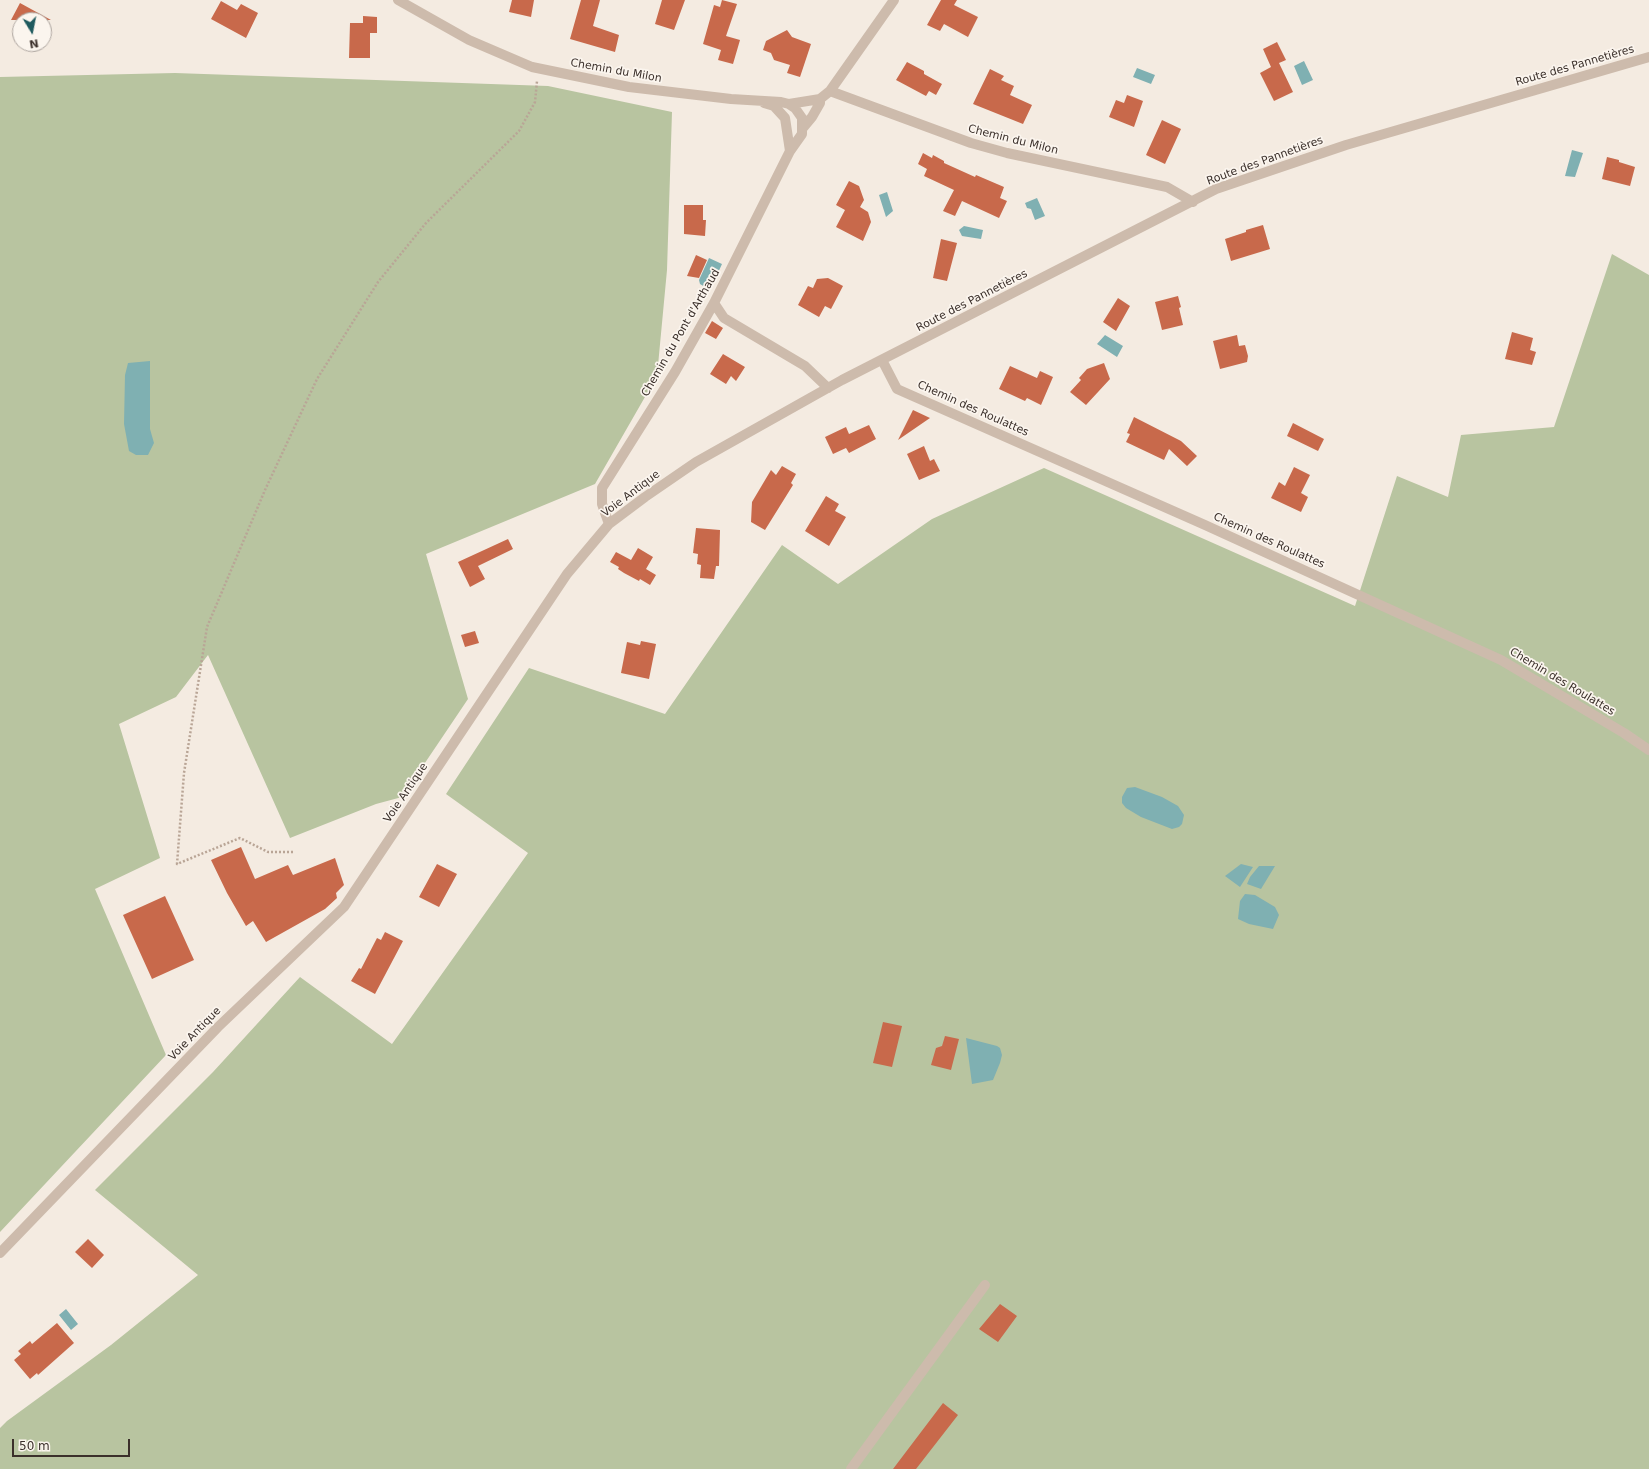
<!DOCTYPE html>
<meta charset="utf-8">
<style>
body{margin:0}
#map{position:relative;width:1649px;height:1469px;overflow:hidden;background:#f4ebe1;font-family:"DejaVu Sans",sans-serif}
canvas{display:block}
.north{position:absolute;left:12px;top:12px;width:40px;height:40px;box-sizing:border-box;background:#fbf5ee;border:1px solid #aea6a0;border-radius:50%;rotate:170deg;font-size:11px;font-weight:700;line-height:16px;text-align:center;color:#3b302b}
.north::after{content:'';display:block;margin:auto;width:14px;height:18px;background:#1f5a5e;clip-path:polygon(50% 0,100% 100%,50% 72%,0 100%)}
.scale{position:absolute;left:12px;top:1439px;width:118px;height:18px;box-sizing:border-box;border:2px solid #3b302b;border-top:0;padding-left:5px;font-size:12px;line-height:14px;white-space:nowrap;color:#3b302b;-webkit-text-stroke:3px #fbf5ee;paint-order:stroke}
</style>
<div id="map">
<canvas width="1649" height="1469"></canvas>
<div class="north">N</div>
<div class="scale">50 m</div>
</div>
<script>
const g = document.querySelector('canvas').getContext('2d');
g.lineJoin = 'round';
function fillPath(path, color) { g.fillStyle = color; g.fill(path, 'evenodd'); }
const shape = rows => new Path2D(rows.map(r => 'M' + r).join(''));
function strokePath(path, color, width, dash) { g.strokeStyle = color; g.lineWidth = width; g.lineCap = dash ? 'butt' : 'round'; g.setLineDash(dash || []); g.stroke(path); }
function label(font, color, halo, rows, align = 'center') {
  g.font = font + ' "DejaVu Sans",sans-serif'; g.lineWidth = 3.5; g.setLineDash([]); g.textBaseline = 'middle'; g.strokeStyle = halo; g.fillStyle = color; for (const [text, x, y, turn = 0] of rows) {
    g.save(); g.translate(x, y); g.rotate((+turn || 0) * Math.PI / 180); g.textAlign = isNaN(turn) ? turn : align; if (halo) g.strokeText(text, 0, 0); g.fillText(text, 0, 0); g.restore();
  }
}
fillPath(shape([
 [175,73,548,86,672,112,667,270,657,376,595,484,426,554,468,699,402,797,376,804,290,838,208,655,176,697,119,724,160,858,95,889,166,1055,0,1232,0,77],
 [1612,254,1649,275,1649,1469,0,1469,0,1428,7,1421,111,1345,198,1275,95,1190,213,1072,300,977,392,1044,528,853,446,794,529,668,665,714,782,545,838,584,932,519,1044,468,1355,606,1397,476,1448,497,1461,435,1554,427]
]), '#b8c4a0');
fillPath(shape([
 [1304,61,1313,80,1302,85,1294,66],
 [1137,68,1155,75,1151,84,1133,77],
 [1572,150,1583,153,1575,177,1565,176],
 [887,192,893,211,886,217,879,195],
 [1037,198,1045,216,1035,220,1031,209,1027,208,1025,203],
 [964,226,983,230,981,239,962,236,959,230],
 [709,258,722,264,712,286,705,287,700,284,699,280],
 [1105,335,1123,346,1117,357,1097,344],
 [150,361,150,429,154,443,148,455,136,455,129,451,124,424,125,375,128,363],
 [1135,787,1162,797,1178,806,1184,815,1182,824,1179,827,1172,829,1141,817,1126,808,1122,803,1122,797,1127,788],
 [1241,864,1253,867,1240,887,1225,876],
 [1259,866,1275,866,1261,889,1247,884,1250,877],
 [1245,894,1255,895,1275,907,1279,915,1273,929,1249,924,1238,919,1240,901],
 [966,1038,997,1046,1000,1048,1002,1055,1000,1063,993,1080,972,1084],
 [66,1309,78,1324,71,1330,59,1315]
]), '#7fb0b2');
fillPath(shape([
 [512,0,534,0,531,17,509,12],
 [581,0,600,0,593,26,619,35,615,52,570,39],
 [662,0,685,0,674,30,655,24],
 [722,0,737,4,726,36,740,40,733,64,718,60,721,50,703,44,714,5,720,7],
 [941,0,957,0,954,5,978,17,968,37,944,24,940,31,927,25],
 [221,1,237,10,241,4,258,13,246,38,211,19],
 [20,3,51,20,11,20],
 [363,16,377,17,377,33,370,33,370,58,349,58,350,23,363,23],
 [787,30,792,37,811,44,800,77,787,73,790,65,774,60,771,53,763,50,766,41],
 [1277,42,1286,60,1279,63,1293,92,1274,101,1260,73,1271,67,1263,49],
 [907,62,924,71,924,74,942,84,936,95,929,91,926,96,896,80],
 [990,69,1004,76,1001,80,1014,86,1010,95,1032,105,1023,124,973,104],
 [1127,95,1143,101,1134,127,1109,117,1116,100,1124,103],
 [1162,120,1181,129,1165,164,1146,155],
 [923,153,932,158,933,155,944,161,944,163,975,177,976,175,1004,187,1000,198,1007,201,999,218,962,201,955,216,943,211,954,190,924,176,927,169,918,164],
 [1607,157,1619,160,1619,162,1635,167,1630,186,1602,179],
 [849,181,859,186,864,200,860,207,868,212,871,222,863,241,836,227,845,210,836,205],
 [684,205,703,205,703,220,706,220,705,236,684,234],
 [1263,225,1270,249,1231,261,1225,239,1246,232,1246,230],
 [941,239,957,243,947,281,933,278],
 [696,255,707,260,699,278,687,276],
 [828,278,843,286,831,309,825,306,819,317,798,305,808,286,813,288,817,279],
 [1178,296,1181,307,1179,308,1183,325,1162,330,1155,302],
 [1118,298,1130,306,1116,331,1103,322],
 [712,321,723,328,716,339,705,333],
 [1512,332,1533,338,1530,350,1536,352,1532,365,1505,359],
 [1237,335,1239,346,1245,345,1248,356,1247,362,1220,369,1213,341],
 [723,354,745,367,736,381,731,376,726,384,710,374],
 [1104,363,1110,379,1086,405,1070,392,1081,380,1079,378,1087,369],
 [1010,366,1037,378,1040,371,1053,377,1041,405,1027,398,1025,401,999,389],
 [913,410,930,418,898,440],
 [1134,417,1181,441,1197,456,1187,466,1169,449,1164,460,1126,442,1130,434,1127,433],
 [1293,423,1324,439,1318,451,1287,436],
 [869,425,876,439,849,453,846,448,833,454,825,437,846,427,849,434],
 [924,446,930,461,934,459,940,471,919,480,907,454],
 [782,466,796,474,791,483,793,485,765,530,751,522,752,502,771,470,776,475],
 [1294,467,1310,475,1301,493,1308,497,1301,512,1271,498,1279,482,1285,486],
 [826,496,839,504,835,511,846,517,829,546,805,531],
 [696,528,720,530,719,566,716,566,714,579,700,578,701,565,697,564,698,554,693,553],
 [508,539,513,549,478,566,485,579,470,587,458,562],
 [638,548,653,557,646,569,656,575,650,585,640,579,639,581,624,573,618,569,619,567,610,562,616,552,631,560],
 [475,631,479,643,465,647,461,635],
 [641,641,656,644,649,679,621,673,627,642,640,645],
 [241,847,255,879,288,865,293,875,335,858,344,885,336,893,337,898,325,909,266,942,253,921,246,926,227,893,211,860],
 [437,864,457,874,439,907,419,897],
 [165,896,194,960,152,979,123,915],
 [385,932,403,941,375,994,351,981,359,968,361,969,377,938,381,940],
 [883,1022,902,1026,892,1067,873,1063],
 [945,1036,959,1039,951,1070,931,1065,936,1048,942,1046],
 [88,1239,104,1255,92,1268,75,1252],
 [1000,1304,1017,1316,998,1342,979,1329],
 [57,1323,74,1343,38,1375,37,1373,30,1379,14,1360,21,1354,18,1351,30,1341,32,1344],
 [943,1403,958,1415,916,1469,893,1469]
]), '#c8694b');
strokePath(shape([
 [293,852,268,852,240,838,177,864,184,773,207,627,265,490,317,379,378,282,426,223,519,131,535,102,537,81]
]), '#b9a596', 2.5, [2, 2]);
strokePath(shape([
 [398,0,469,40,532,67,629,87,731,99,781,102,789,104,795,108,802,118,802,134,790,151,714,303,675,372,602,488,602,504,609,524],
 [830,91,971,143,1007,153,1167,187,1193,202],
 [764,103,774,106,785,118,790,151],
 [789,104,820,99,830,91,894,0],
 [802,129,812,117,820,103,820,99],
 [714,303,724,318,805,366,828,388],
 [882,360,897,389,1205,525,1501,660,1624,733,1649,750],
 [0,1253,218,1027,344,907,567,574,609,524,645,497,696,462,842,380,1216,189,1346,145,1649,57],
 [851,1469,985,1285]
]), '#cdbbac', 10);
label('11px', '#3b302b', '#fbf5ee', [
 ["Route des Pannetières",1575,66,-16],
 ["Chemin du Milon",616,71,10],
 ["Chemin du Milon",1013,140,14],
 ["Route des Pannetières",1265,161,-20],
 ["Route des Pannetières",972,301,-27],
 ["Chemin du Pont d'Arthaud",681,333,-60],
 ["Chemin des Roulattes",973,409,24],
 ["Voie Antique",631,494,-37],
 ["Chemin des Roulattes",1269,541,24],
 ["Chemin des Roulattes",1562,682,31],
 ["Voie Antique",406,793,-56],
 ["Voie Antique",195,1034,-46]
]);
</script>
